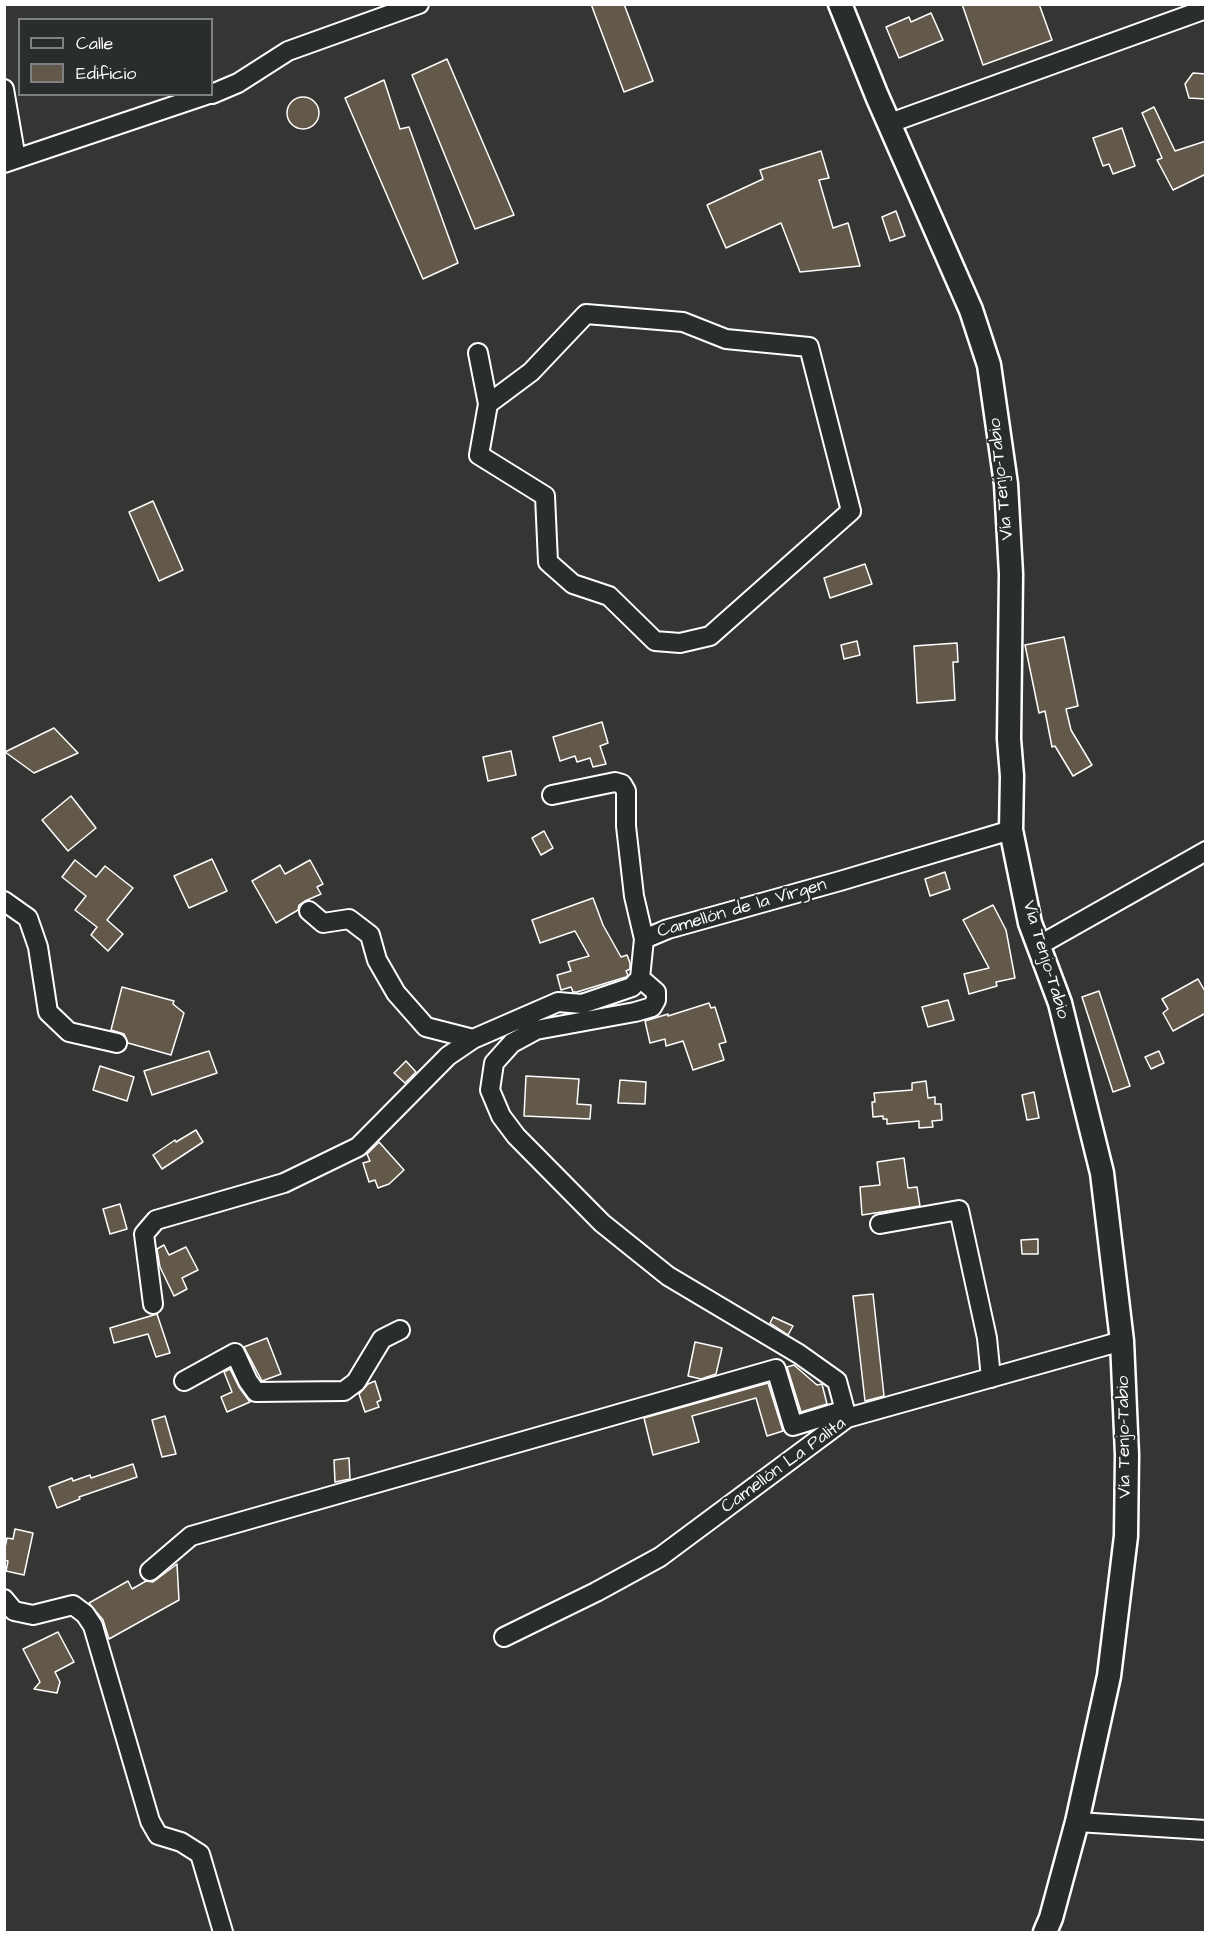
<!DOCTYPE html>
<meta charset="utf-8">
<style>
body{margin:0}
#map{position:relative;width:1210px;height:1937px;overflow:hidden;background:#353634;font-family:"Architects Daughter",sans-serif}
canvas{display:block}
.frame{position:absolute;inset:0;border:6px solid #fff;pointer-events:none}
.legend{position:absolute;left:18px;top:18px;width:195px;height:78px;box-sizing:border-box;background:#2a2d2e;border:2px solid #7f8182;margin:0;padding:8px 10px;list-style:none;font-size:18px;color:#fff}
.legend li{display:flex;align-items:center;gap:12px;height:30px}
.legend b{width:30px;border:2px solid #7f8182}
</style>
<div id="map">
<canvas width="1210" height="1937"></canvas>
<div class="frame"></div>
<ul class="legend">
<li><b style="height:8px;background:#2a2d2e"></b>Calle</li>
<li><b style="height:16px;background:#63594b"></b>Edificio</li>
</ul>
</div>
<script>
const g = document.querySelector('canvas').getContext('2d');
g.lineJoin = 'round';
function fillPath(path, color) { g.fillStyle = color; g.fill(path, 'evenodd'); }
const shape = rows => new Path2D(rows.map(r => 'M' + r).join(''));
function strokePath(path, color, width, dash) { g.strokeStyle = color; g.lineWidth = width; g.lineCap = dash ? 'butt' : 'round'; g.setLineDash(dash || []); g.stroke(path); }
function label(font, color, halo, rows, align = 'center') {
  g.font = font + ' "Architects Daughter",sans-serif'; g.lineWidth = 4.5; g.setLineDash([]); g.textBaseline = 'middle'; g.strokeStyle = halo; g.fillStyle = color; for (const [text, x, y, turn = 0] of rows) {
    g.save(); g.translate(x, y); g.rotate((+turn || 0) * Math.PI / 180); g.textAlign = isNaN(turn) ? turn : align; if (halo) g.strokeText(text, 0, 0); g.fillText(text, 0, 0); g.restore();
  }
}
const building = shape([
 [591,4,624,4,653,81,624,92,591,4],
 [962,4,1039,4,1052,40,983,65,962,4],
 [931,13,943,40,899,58,886,27,909,17,911,22,931,13],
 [447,59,514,215,475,229,412,75,447,59],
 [1193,73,1206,74,1206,99,1189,98,1185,84,1193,73],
 [384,80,400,129,409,127,458,263,423,279,345,98,384,80],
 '287 113a16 16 0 1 1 32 0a16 16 0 1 1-32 0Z',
 [1154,107,1175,151,1206,141,1206,174,1173,190,1157,160,1162,158,1142,113,1154,107],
 [1122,128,1135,166,1113,174,1109,164,1103,166,1093,138,1122,128],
 [821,151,829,178,819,180,833,228,848,223,860,266,800,272,781,223,726,248,707,205,763,179,760,170,821,151],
 [896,211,905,236,890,241,882,217,896,211],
 [153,501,183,570,159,581,129,512,153,501],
 [865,564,872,584,830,598,824,578,865,564],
 [1064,637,1078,706,1066,709,1071,730,1092,765,1073,776,1055,746,1052,747,1045,711,1039,713,1025,645,1064,637],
 [857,641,860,655,844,659,841,645,857,641],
 [957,643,958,662,953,662,955,700,917,703,914,646,957,643],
 [602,722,608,743,600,746,606,764,593,767,590,758,577,762,575,756,560,761,553,737,602,722],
 [54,728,78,753,34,773,5,752,54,728],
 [511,751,516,775,488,781,483,757,511,751],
 [71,796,96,828,68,851,42,820,71,796],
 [544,831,553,848,541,855,532,838,544,831],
 [212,859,227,891,189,908,174,876,212,859],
 [75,860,96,877,105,866,133,888,107,920,123,934,108,951,91,935,97,927,75,910,86,896,62,877,75,860],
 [310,860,323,884,317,887,321,894,305,901,299,905,298,910,276,923,252,881,280,865,285,874,310,860],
 [945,872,950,889,930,896,925,879,945,872],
 [593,898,603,925,621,957,627,955,630,963,630,969,626,971,628,975,626,977,577,992,573,992,571,987,561,990,557,975,571,971,568,962,589,956,575,931,540,943,532,920,593,898],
 [993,905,1006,930,1015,978,996,982,997,986,969,994,964,974,989,968,963,920,993,905],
 [1198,979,1206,993,1206,1013,1173,1031,1163,1013,1168,1009,1162,999,1198,979],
 [122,987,174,1001,173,1004,184,1013,171,1055,128,1043,124,1034,111,1030,122,987],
 [1099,991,1130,1086,1113,1092,1082,997,1099,991],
 [948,1000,954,1020,928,1027,922,1007,948,1000],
 [709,1003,711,1008,715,1007,726,1042,719,1044,724,1060,693,1070,683,1041,666,1046,665,1039,650,1043,645,1021,668,1014,668,1016,709,1003],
 [209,1051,217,1073,152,1095,144,1071,209,1051],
 [1159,1051,1164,1063,1151,1069,1145,1057,1159,1051],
 [406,1061,416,1072,405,1083,394,1073,406,1061],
 [100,1066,134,1077,127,1101,93,1090,100,1066],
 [526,1076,579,1079,577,1104,591,1105,590,1119,524,1116,526,1076],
 [620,1080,646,1082,645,1104,618,1103,620,1080],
 [926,1081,928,1098,935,1097,935,1104,941,1104,942,1120,932,1121,933,1127,919,1128,919,1121,887,1124,887,1119,883,1119,883,1116,873,1117,872,1102,875,1102,874,1093,912,1090,912,1083,926,1081],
 [1034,1092,1039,1118,1027,1120,1022,1095,1034,1092],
 [196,1130,203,1142,162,1169,153,1155,175,1140,176,1142,196,1130],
 [379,1142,404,1170,389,1184,378,1188,375,1180,369,1182,363,1163,370,1161,367,1154,379,1142],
 [904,1158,908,1188,917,1187,920,1206,862,1215,860,1187,880,1185,877,1162,904,1158],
 [120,1204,127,1229,110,1234,103,1209,120,1204],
 [1038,1239,1038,1254,1022,1254,1021,1240,1038,1239],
 [164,1245,169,1255,186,1247,198,1270,182,1278,187,1289,174,1296,160,1267,157,1249,164,1245],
 [873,1294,884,1396,865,1401,853,1296,873,1294],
 [157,1314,170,1353,156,1357,148,1334,114,1343,110,1328,157,1314],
 [773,1317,793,1326,788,1335,770,1323,773,1317],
 [267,1338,281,1374,262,1381,244,1347,267,1338],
 [695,1342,722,1348,716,1374,701,1379,688,1376,695,1342],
 [794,1365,817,1385,822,1384,827,1404,801,1412,787,1367,794,1365],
 [230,1369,239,1387,250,1402,227,1412,221,1397,232,1392,224,1372,230,1369],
 [375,1381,381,1400,377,1402,379,1407,365,1412,359,1394,368,1384,375,1381],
 [768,1383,783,1431,767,1436,756,1398,692,1416,699,1442,653,1455,644,1418,768,1383],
 [165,1416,176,1454,162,1457,152,1420,165,1416],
 [349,1458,350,1479,335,1482,334,1460,349,1458],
 [133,1464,137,1477,79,1497,80,1499,57,1508,49,1487,72,1478,73,1481,90,1475,91,1478,133,1464],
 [15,1529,33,1533,24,1575,6,1571,8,1561,4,1560,4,1552,7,1538,13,1539,15,1529],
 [177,1564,179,1600,109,1639,103,1620,89,1603,128,1581,132,1589,146,1581,153,1582,177,1564],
 [58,1632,74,1662,55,1672,60,1682,57,1693,34,1689,40,1682,23,1649,58,1632]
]);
fillPath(building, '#63594b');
strokePath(building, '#fff', 1.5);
const minor = shape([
 [4,89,16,159],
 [212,94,238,83,288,51,419,4],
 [890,123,1206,9],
 [4,163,209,94],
 [478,353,488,404,479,455,545,496,548,562,573,584,609,596,655,641,680,643,710,636,851,511,809,347,726,339,683,322,586,314,531,372,488,404],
 [4,901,28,918,38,947,48,1012,69,1032,117,1043],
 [309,911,323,923,349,919,370,935,377,960,396,993,426,1027,473,1039],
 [644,939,668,929,840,881,1011,830],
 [1038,946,1206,851],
 [640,978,656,992,656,1000,652,1007,635,1012,536,1030,512,1043,494,1063,490,1090,501,1116,516,1136,602,1223,668,1276,799,1354,837,1381,847,1418],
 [880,1224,959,1210,987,1338,991,1378],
 [153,1304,144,1234,156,1220,284,1183,358,1147,448,1056,473,1039,558,1002,582,1004,632,987,640,978,644,939,634,896,626,826,626,791,622,784,615,782,552,795],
 [184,1381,235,1353,248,1381,256,1392,344,1391,356,1382,382,1339,400,1330],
 [150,1571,191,1536,776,1369,793,1426,845,1410],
 [4,1599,14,1611,33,1615,73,1605,85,1614,93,1626,150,1821,158,1835,181,1842,200,1854,223,1932],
 [504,1637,596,1592,660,1557,847,1418,1122,1341],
 [1077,1822,1206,1830]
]);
const major = shape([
 [840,4,877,96,971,310,989,365,1006,484,1011,574,1009,739,1012,776,1011,830,1030,923,1060,1003,1102,1173,1122,1341,1127,1455,1126,1536,1109,1676,1077,1822,1051,1918,1045,1932]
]);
strokePath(minor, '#fff', 22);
strokePath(major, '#fff', 27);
strokePath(minor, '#2a2d2e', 18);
strokePath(major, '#2a2d2e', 22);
label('18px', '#fff', '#2a2d2e', [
 ["Vía Tenjo-Tabio",1002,479,-96],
 ["Camellón de la Virgen",742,909,-16],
 ["Vía Tenjo-Tabio",1045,960,73],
 ["Vía Tenjo-Tabio",1125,1437,-91],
 ["Camellón La Palita",784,1466,-36]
]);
</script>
